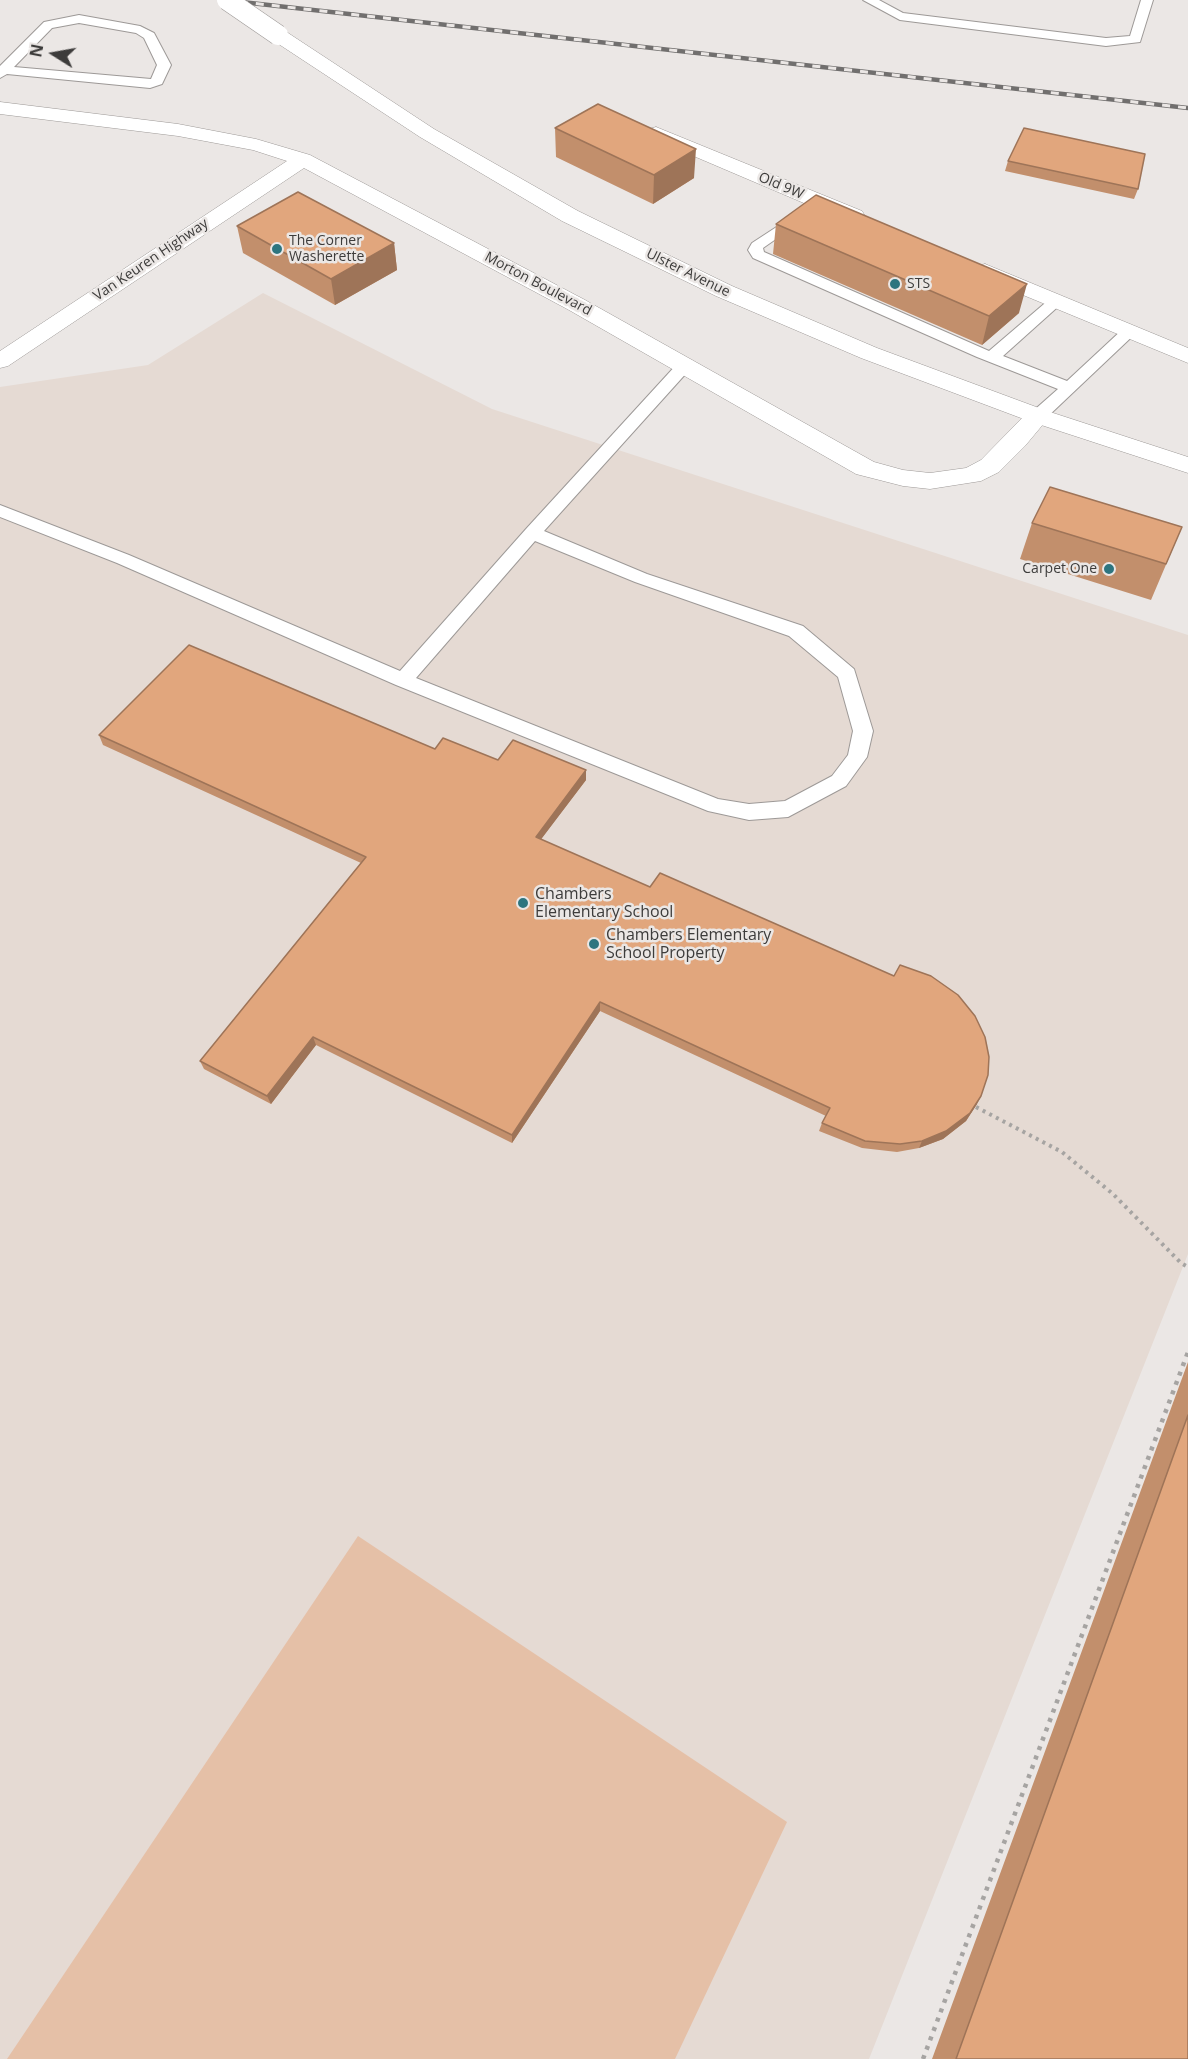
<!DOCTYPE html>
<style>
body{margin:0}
#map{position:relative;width:1188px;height:2059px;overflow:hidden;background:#ebe7e5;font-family:"Open Sans",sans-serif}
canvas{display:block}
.north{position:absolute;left:24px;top:24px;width:60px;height:60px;-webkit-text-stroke:4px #ebe7e5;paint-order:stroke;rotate:281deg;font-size:16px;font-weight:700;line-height:24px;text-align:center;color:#3d3c3b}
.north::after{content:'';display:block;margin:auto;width:21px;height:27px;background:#3d3c3b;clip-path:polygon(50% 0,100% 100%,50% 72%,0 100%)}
</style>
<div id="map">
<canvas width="1188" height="2059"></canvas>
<div class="north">N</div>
</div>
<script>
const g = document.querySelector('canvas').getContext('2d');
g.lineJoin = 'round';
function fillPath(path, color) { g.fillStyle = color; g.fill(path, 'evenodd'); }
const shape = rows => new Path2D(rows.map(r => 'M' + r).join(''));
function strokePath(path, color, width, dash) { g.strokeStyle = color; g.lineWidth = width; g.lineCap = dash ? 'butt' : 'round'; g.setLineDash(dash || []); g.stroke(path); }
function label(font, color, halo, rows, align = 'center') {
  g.font = font + ' "Open Sans",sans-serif'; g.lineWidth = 5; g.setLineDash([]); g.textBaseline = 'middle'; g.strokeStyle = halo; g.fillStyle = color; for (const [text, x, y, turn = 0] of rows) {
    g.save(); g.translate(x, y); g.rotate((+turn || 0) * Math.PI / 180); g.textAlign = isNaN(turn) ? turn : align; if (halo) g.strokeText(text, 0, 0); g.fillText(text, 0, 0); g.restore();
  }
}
fillPath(shape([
 [263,293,492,409,1188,635,1188,1254,869,2059,0,2059,0,387,148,365]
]), '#e5dad3');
fillPath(shape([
 [358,1536,787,1822,675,2059,7,2059]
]), '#e5c0a7');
const service = shape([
 [863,0,879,0,903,13,1106,38,1130,36,1141,0,1153,0,1140,42,1106,46,900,20,863,0],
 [79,15,140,26,154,33,171,65,162,84,150,88,7,74,0,78,0,66,44,22,79,15],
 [79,23,136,33,144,38,157,65,151,79,14,67,52,28,79,23],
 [801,211,806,212,808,215,806,218,763,248,764,252,989,351,1051,298,1061,298,1064,301,1061,304,1003,356,1067,381,1124,328,1136,328,1138,331,1044,420,1032,420,1030,416,1032,412,1058,389,977,357,753,258,748,250,752,243,801,211],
 [684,361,690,363,692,366,690,369,544,531,647,574,803,626,854,669,873,731,867,757,846,786,788,817,749,820,708,811,396,685,117,563,0,517,0,505,129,555,400,671,526,529,678,363,684,361],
 [535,541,635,582,789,636,838,677,853,731,848,755,832,776,785,801,749,804,718,799,416,678,535,541]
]);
const minor = shape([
 [0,102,178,124,256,139,310,155,585,300,874,462,903,470,930,473,966,468,981,460,1029,411,1038,408,1047,411,1050,416,1025,446,999,472,981,481,930,489,903,486,856,474,569,310,304,168,8,366,0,368,0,351,287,161,253,150,178,136,0,114,0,102],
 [656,127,862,211,865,216,862,221,854,222,846,221,649,137,646,133,649,129,656,127],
 [985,264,1188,348,1188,363,977,276,974,271,977,266,985,264]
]);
const primary = shape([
 [278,29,285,31,434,129,578,211,732,286,877,348,1047,411,1188,457,1188,473,1029,421,861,358,716,296,562,221,420,137,271,39,269,35,271,31,278,29]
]);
strokePath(service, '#9d9997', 2);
strokePath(minor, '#9d9997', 1);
strokePath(primary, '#9d9997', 1);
strokePath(shape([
 [976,1107,1062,1152,1113,1194,1181,1263,1188,1267]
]), '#a6a4a2', 4, [3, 4.5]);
strokePath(shape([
 [923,2059,1188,1352]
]), '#a6a4a2', 4.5, [4, 6]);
fillPath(service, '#fff');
fillPath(minor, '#fff');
fillPath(primary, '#fff');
const rail = shape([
 [224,0,1188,108]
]);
strokePath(rail, '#716f6e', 4.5);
strokePath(rail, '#ebe7e5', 3, [8]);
const primaryBridge = shape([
 [227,0,278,35]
]);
strokePath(primaryBridge, '#9d9997', 21, []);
strokePath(primaryBridge, '#fff', 20);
fillPath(shape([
 [555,128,694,178,653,204,556,157],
 [1008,161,1138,189,1134,199,1005,171],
 [776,224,1019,313,982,345,773,254],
 [237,226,394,243,397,270,335,305,243,253],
 [1032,523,1182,527,1151,600,1020,559],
 [99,735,435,749,498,760,586,780,541,839,977,1104,966,1121,943,1139,919,1148,897,1152,862,1148,819,1131,822,1123,826,1116,600,1011,512,1143,316,1045,271,1104,204,1069,200,1061,361,863,103,745],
 [1188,1362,1188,2059,932,2059]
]), '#c28f6c');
fillPath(shape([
 [696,149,694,178,653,204,654,175],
 [394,243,397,270,335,305,331,279],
 [1027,284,1019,313,982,345,989,316],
 [586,770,586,780,536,846,536,837],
 [600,1002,600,1011,512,1143,512,1135],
 [313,1037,316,1045,271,1104,267,1096],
 [981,1096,977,1104,966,1121,943,1139,919,1148,922,1141]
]), '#9e7458');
const building = shape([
 [598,104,696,149,654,175,555,128,598,104],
 [1024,128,1145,154,1138,189,1008,161,1024,128],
 [298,192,394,243,331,279,237,226,298,192],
 [816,195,1027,284,989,316,776,224,816,195],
 [1050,487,1182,527,1166,564,1032,523,1050,487],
 [189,645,435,749,443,738,498,760,513,740,586,770,536,837,650,887,660,873,894,976,900,965,931,976,958,995,975,1016,985,1037,989,1057,988,1075,981,1096,970,1113,946,1131,922,1141,900,1144,865,1141,822,1123,830,1108,600,1002,512,1135,313,1037,267,1096,200,1061,366,857,99,735,189,645],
 [1188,1415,1188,2059,956,2059,1188,1415]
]);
fillPath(building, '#e1a67d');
strokePath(building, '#9e7458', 1.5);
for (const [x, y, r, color] of [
 [277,249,6,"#2d757f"],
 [895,284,6,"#2d757f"],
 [1109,569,6,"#2d757f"],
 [523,903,6,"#2d757f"],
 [594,944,6,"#2d757f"]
]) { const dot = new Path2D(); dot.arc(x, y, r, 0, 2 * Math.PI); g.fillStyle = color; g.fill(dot); strokePath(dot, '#ebe7e5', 2); }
label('14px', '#3d3c3b', '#ebe7e5', [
 ["Old 9W",781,186,23],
 ["Van Keuren Highway",151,260,-34],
 ["Ulster Avenue",688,273,26],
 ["Morton Boulevard",538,284,28]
]);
label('14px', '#3d3c3b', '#ebe7e5', [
 ["The Corner",289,241],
 ["Washerette",289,257],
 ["STS",907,284],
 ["Carpet One",1097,569,"right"]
], 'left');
label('16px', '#3d3c3b', '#ebe7e5', [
 ["Chambers",535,894],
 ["Elementary School",535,912],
 ["Chambers Elementary",606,935],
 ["School Property",606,953]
], 'left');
</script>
